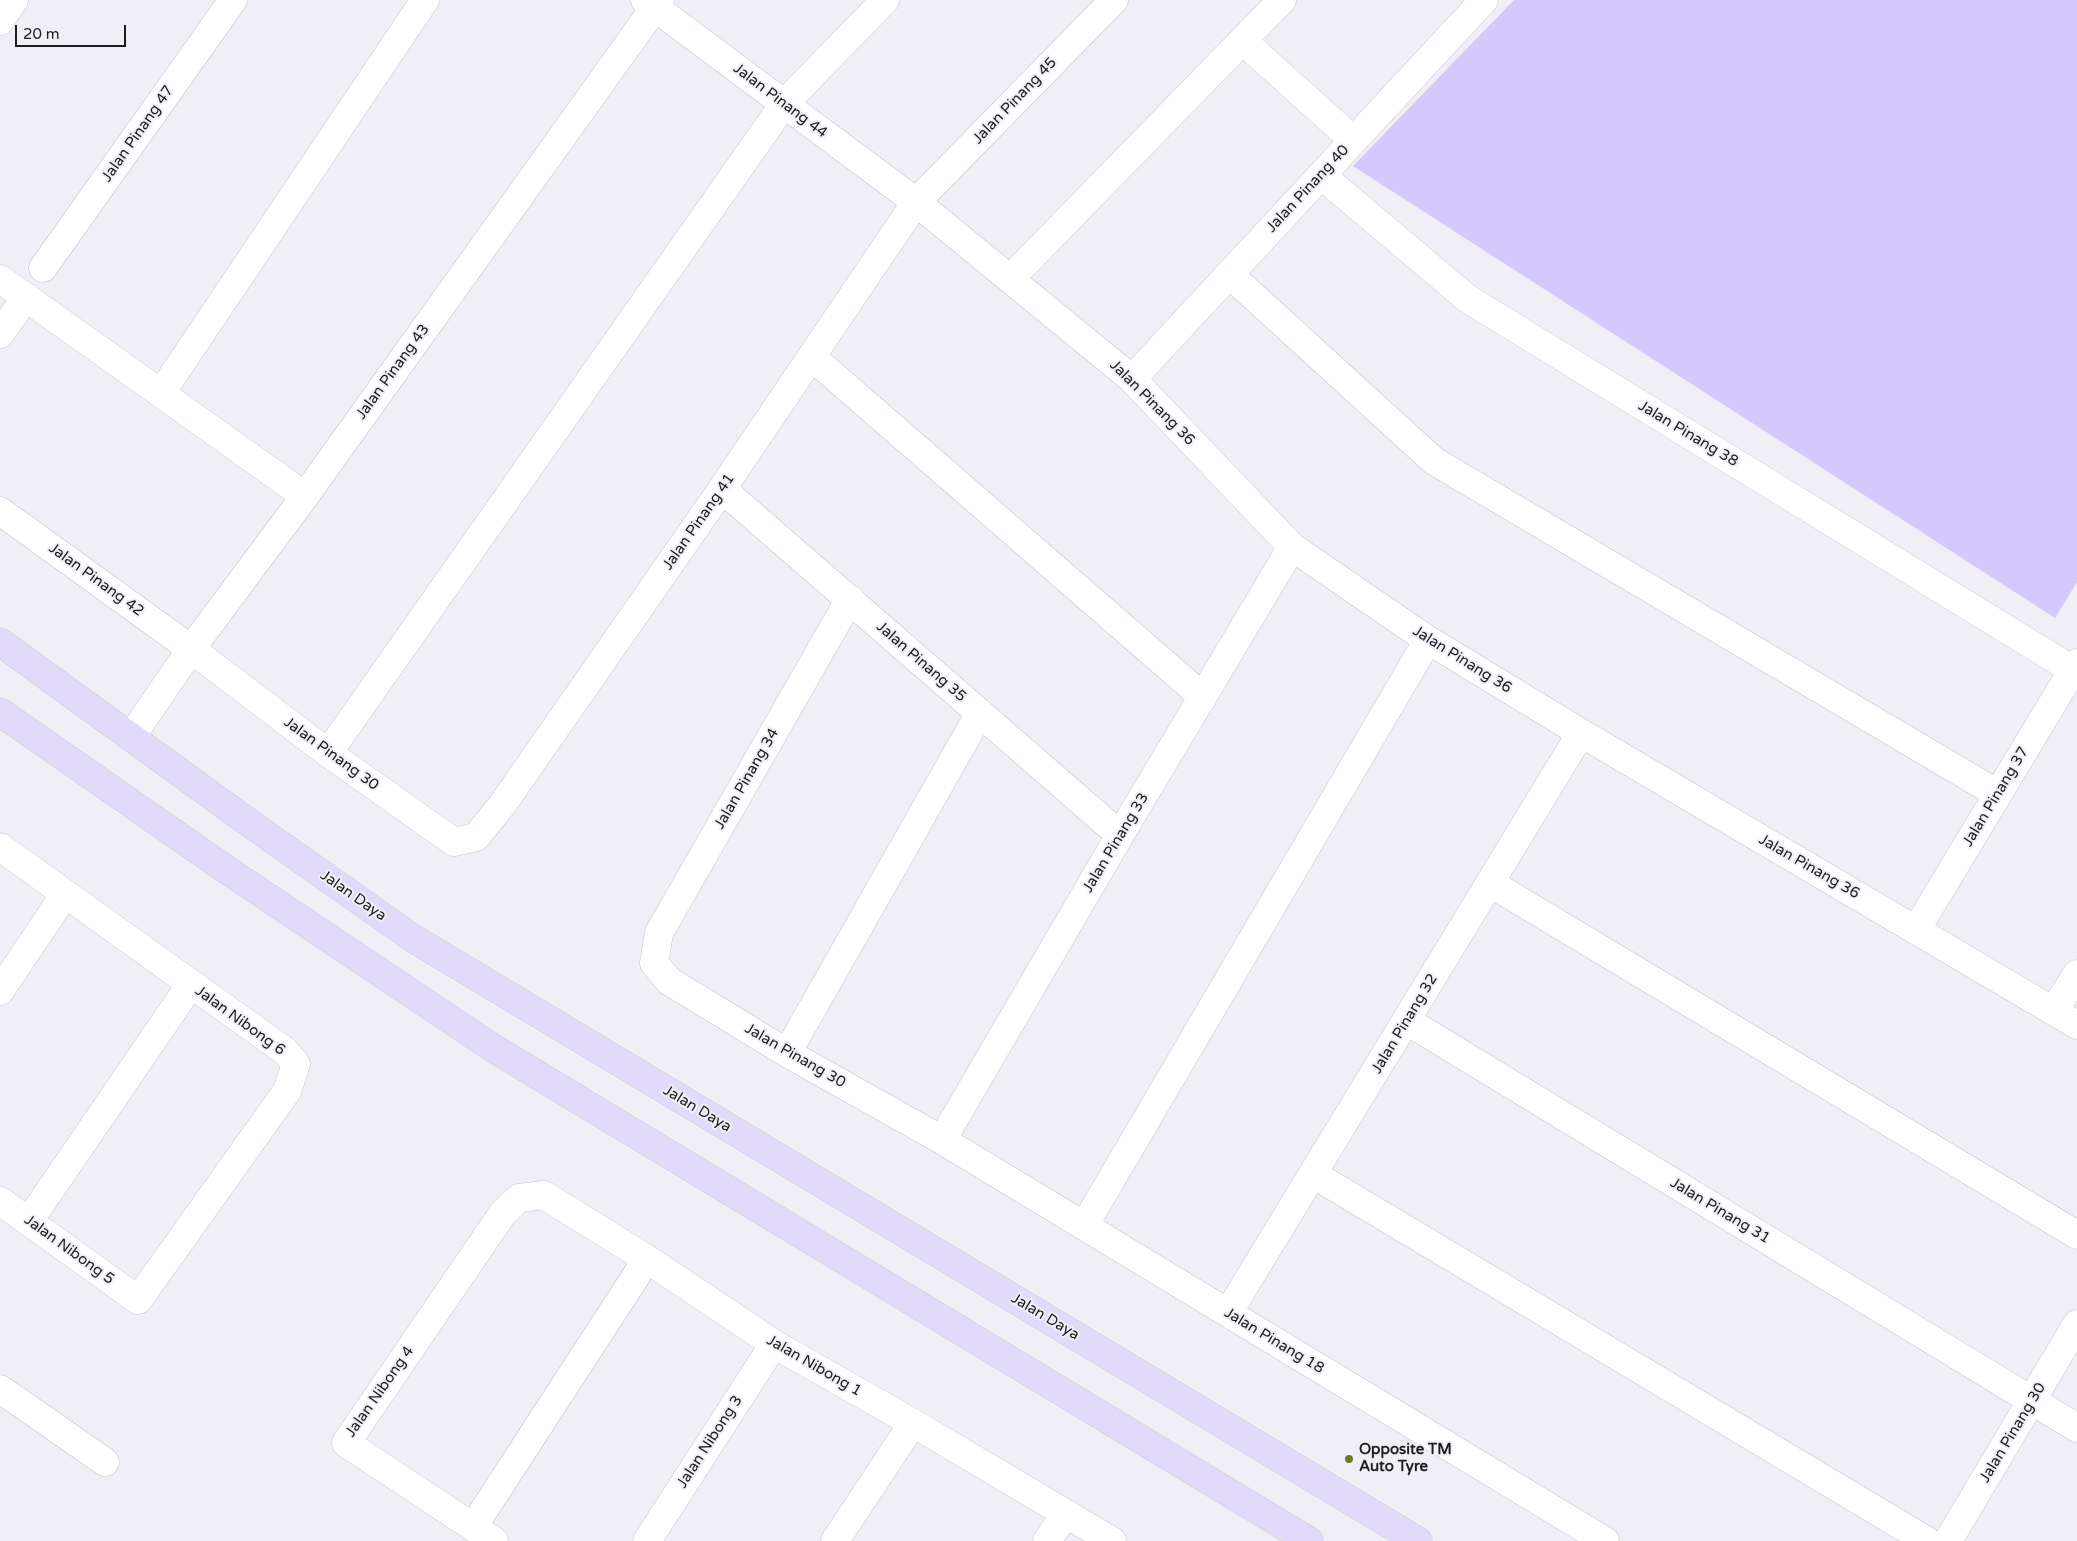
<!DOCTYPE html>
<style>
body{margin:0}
#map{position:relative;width:2077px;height:1541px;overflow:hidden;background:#f1eff6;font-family:"Varela Round",sans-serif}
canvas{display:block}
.scale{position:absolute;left:15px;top:25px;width:111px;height:22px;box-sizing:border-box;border:2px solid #1d1d1f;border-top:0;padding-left:6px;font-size:15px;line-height:18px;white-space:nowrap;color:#1d1d1f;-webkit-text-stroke:4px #f1eff6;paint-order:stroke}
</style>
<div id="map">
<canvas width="2077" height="1541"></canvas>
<div class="scale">20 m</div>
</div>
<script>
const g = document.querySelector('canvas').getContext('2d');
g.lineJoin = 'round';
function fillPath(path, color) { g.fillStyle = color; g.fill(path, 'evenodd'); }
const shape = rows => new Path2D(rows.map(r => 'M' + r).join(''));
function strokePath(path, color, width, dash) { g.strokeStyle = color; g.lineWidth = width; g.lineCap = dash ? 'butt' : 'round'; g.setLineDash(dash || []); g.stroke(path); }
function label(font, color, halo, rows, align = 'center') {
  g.font = font + ' "Varela Round",sans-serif'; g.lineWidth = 4; g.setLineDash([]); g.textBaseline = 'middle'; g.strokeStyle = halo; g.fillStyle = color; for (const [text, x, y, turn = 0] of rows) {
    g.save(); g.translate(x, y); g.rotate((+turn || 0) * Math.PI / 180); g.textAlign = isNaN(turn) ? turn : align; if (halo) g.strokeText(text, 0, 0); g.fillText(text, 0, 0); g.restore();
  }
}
fillPath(shape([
 [1514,0,2077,0,2077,582,2055,618,1353,166]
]), '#d4c8fc');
const minor = shape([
 [645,0,916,202,1132,379,1292,547,1428,640,1581,733,2077,1025],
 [0,21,14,0],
 [1243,41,1353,140],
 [1321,175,1468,299,2073,670],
 [43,268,233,0],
 [1229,274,1434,461,1998,794],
 [0,279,305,496],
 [1010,279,1282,0],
 [0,334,26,297],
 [812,357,1203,697],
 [1132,379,1484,0],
 [161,393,425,0],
 [722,489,1120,835],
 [0,511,191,649,328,753,454,842,476,837,502,805,722,489,916,202,1114,0],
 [850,599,659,933,654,963,669,981,787,1053,942,1140,1605,1541],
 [131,737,191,649,305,496,660,0],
 [328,753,784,104,885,0],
 [0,847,285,1051,296,1064,287,1091,138,1300,0,1201],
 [1490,883,2077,1235],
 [1916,930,2077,663],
 [0,991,65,894],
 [2054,1011,2077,974],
 [1407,1021,2077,1428],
 [787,1053,980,713],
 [942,1140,1120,835,1292,547],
 [1313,1174,1927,1541],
 [29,1221,191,984],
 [1084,1226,1428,640],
 [1228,1313,1581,733],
 [0,1389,105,1462],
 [473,1527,647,1259],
 [494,1541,346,1443,503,1213,519,1198,544,1195,647,1259,774,1344,913,1423,1112,1541],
 [647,1541,774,1344],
 [835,1541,913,1423],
 [1047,1541,1065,1515],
 [1948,1541,2077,1324]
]);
const major = shape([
 [0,642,248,822,414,939,1418,1541],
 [0,712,224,868,493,1048,1309,1541]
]);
strokePath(minor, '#c5c4ca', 29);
strokePath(major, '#cdcdce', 29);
strokePath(minor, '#fff', 28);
strokePath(major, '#e2dafa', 28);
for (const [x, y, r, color] of [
 [1349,1459,5,"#707a25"]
]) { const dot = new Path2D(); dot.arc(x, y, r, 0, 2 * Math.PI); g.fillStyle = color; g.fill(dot); strokePath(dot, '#f1eff6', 2); }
label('15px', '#1d1d1f', '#f1eff6', [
 ["Jalan Pinang 44",780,101,37],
 ["Jalan Pinang 45",1015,101,-46],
 ["Jalan Pinang 47",138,134,-55],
 ["Jalan Pinang 40",1308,189,-47],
 ["Jalan Pinang 43",393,372,-54],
 ["Jalan Pinang 36",1152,403,45],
 ["Jalan Pinang 38",1688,434,31],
 ["Jalan Pinang 41",699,522,-55],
 ["Jalan Pinang 42",96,580,36],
 ["Jalan Pinang 36",1462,660,32],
 ["Jalan Pinang 35",921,662,41],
 ["Jalan Pinang 30",331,754,36],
 ["Jalan Pinang 34",747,779,-60],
 ["Jalan Pinang 37",1996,797,-59],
 ["Jalan Pinang 33",1116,843,-59],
 ["Jalan Pinang 36",1809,867,30],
 ["Jalan Daya",353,896,35],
 ["Jalan Nibong 6",240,1021,36],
 ["Jalan Pinang 32",1405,1024,-59],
 ["Jalan Pinang 30",795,1056,30],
 ["Jalan Daya",697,1109,31],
 ["Jalan Pinang 31",1720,1211,31],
 ["Jalan Nibong 5",69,1250,36],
 ["Jalan Daya",1045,1317,31],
 ["Jalan Pinang 18",1274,1341,31],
 ["Jalan Nibong 1",814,1366,30],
 ["Jalan Nibong 4",380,1392,-55],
 ["Jalan Pinang 30",2013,1433,-59],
 ["Jalan Nibong 3",710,1442,-57]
]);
label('bold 15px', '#1d1d1f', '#f1eff6', [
 ["Opposite TM",1359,1450],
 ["Auto Tyre",1359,1467]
], 'left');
</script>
